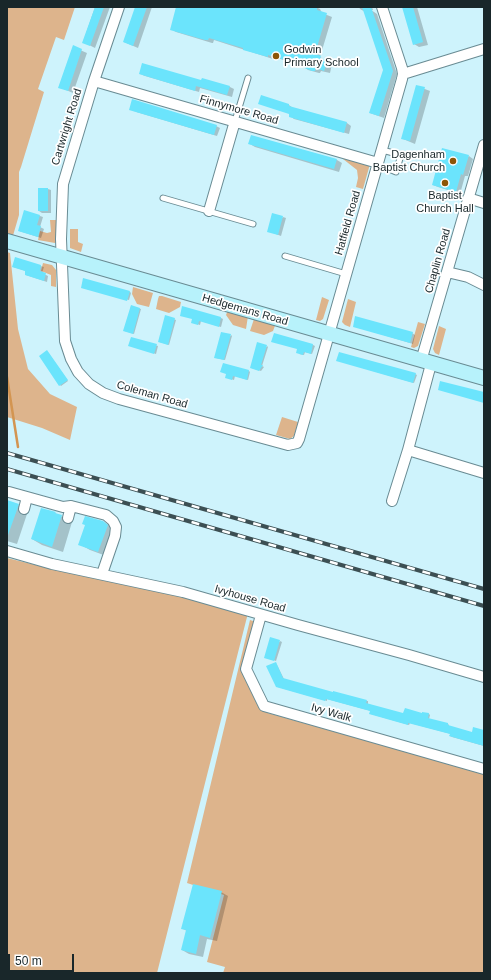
<!DOCTYPE html>
<style>
body{margin:0}
#map{position:relative;width:491px;height:980px;overflow:hidden;background:#cef3fc;font-family:Arial,sans-serif}
canvas{display:block}
.frame{position:absolute;inset:0;border:8px solid #19272a;pointer-events:none}
.scale{position:absolute;left:8px;top:954px;width:66px;height:18px;box-sizing:border-box;border:2px solid #19272a;border-top:0;padding-left:5px;font-size:12px;line-height:14px;white-space:nowrap;color:#19272a;-webkit-text-stroke:3px #fff;paint-order:stroke}
</style>
<div id="map">
<canvas width="491" height="980"></canvas>
<div class="frame"></div>
<div class="scale">50 m</div>
</div>
<script>
const g = document.querySelector('canvas').getContext('2d');
g.lineJoin = 'round';
function fillPath(path, color) { g.fillStyle = color; g.fill(path, 'evenodd'); }
const shape = rows => new Path2D(rows.map(r => 'M' + r).join(''));
function strokePath(path, color, width, dash) { g.strokeStyle = color; g.lineWidth = width; g.lineCap = dash ? 'butt' : 'round'; g.setLineDash(dash || []); g.stroke(path); }
function label(font, color, halo, rows, align = 'center') {
  g.font = font + ' Arial,sans-serif'; g.lineWidth = 3.5; g.setLineDash([]); g.textBaseline = 'middle'; g.strokeStyle = halo; g.fillStyle = color; for (const [text, x, y, turn = 0] of rows) {
    g.save(); g.translate(x, y); g.rotate((+turn || 0) * Math.PI / 180); g.textAlign = isNaN(turn) ? turn : align; if (halo) g.strokeText(text, 0, 0); g.fillText(text, 0, 0); g.restore();
  }
}
fillPath(shape([
 [7,7,75,7,64,40,56,37,38,89,44,92,21,167,19,172,19,215,12,239,7,237],
 [344,154,370,164,363,189,356,187,358,178,357,170,343,159],
 [50,220,57,220,56,242,55,243,38,240,40,231,47,233,51,232],
 [70,229,78,229,78,242,83,244,81,252,70,248],
 [7,252,10,253,18,329,28,369,50,394,77,407,70,440,42,428,7,417],
 [43,263,52,265,56,270,56,287,51,286,51,275,41,271],
 [133,287,153,293,149,307,137,304,132,294],
 [159,296,162,296,181,302,180,307,169,313,156,309,158,299],
 [322,297,329,300,323,319,320,321,316,320],
 [348,299,356,302,350,327,345,325,342,322],
 [228,310,248,316,246,329,233,325,226,315],
 [254,319,276,323,273,331,264,335,250,331],
 [418,322,425,324,418,346,414,348,411,347],
 [439,326,446,329,439,355,435,353,433,349],
 [282,417,298,422,294,436,290,439,276,435],
 [7,558,48,568,182,596,248,613,157,973,7,973],
 [250,620,253,621,254,624,242,671,261,710,268,713,484,774,484,973,223,973,225,967,207,962,224,895,187,883]
]), '#ddb48c');
fillPath(shape([
 [95,7,110,7,95,48,83,42],
 [137,7,152,7,138,48,124,42],
 [177,7,316,7,320,9,322,13,332,17,320,57,332,64,330,73,321,71,320,73,319,73,308,70,303,66,274,57,273,59,214,40,213,43,212,43,176,32,171,29],
 [359,7,372,7,373,10,371,10,377,14,397,74,384,118,370,113,384,70,367,13,360,9],
 [403,7,417,7,428,45,419,47,414,44],
 [73,47,87,53,73,93,59,87],
 [140,74,202,82,230,87,234,89,232,97,200,88,199,92,145,76],
 [417,86,430,91,415,144,403,139],
 [289,105,293,108,347,123,351,126,349,134,294,119,290,116],
 [133,111,216,126,220,128,217,136],
 [250,144,337,160,342,163,339,172,255,147],
 [469,156,473,159,468,176,465,176,460,194,438,187,433,185],
 [48,189,51,190,51,213,42,213,39,211],
 [25,211,43,217,40,227,44,229,41,238,19,231],
 [283,217,286,218,281,236,268,231],
 [16,259,44,267,42,273,48,276,47,282,26,275,26,271,13,267],
 [83,288,130,292,131,293,129,300],
 [131,306,141,309,134,334,125,331],
 [183,307,221,318,223,319,221,327,201,321,200,325,194,323,194,319],
 [166,316,176,320,169,345,160,342],
 [354,326,412,333,415,335,413,344],
 [274,334,313,345,315,346,312,354,305,352,304,355,299,354,298,349],
 [231,335,232,336,225,360,216,358],
 [132,338,158,346,156,354,131,346],
 [267,346,268,347,262,366,264,367,261,371,252,368],
 [47,351,68,381,61,386,60,385],
 [339,361,415,374,417,375,414,383],
 [249,371,250,372,248,380,235,376,234,380,228,378,227,374],
 [7,501,18,505,28,511,17,544,7,541],
 [55,513,72,522,63,552,42,545,32,539],
 [103,522,114,528,109,557,90,550,79,544],
 [280,641,282,642,276,661,267,658],
 [276,663,284,679,334,694,367,701,368,701,368,704,404,715,429,714,430,715,429,719,448,724,449,725,449,727,472,734,484,733,484,746,452,737,450,736,451,734,410,723,409,725,371,714,371,711,327,699,327,701,278,687],
 [221,892,228,896,217,941,207,939,203,957,189,954,182,950,187,931,183,929]
]), '#0003');
strokePath(shape([
 [7,377,18,447]
]), '#d39551', 2.5);
fillPath(shape([
 [95,7,104,7,90,46,82,43],
 [135,7,147,7,133,46,123,42],
 [176,7,313,7,317,8,317,10,327,13,315,54,321,56,320,58,328,60,324,71,316,68,315,71,312,71,302,67,302,65,268,55,268,57,243,50,243,48,209,38,208,40,205,40,170,30],
 [362,7,371,7,393,71,379,116,369,113,383,70],
 [402,7,413,7,423,42,413,45],
 [73,45,82,49,68,91,58,88],
 [142,63,201,80,202,78,230,86,227,95,196,86,195,91,139,74],
 [416,85,425,87,410,141,401,139],
 [261,95,289,104,289,106,347,122,344,133,289,117,289,114,258,104],
 [132,99,217,125,214,135,129,110],
 [251,135,337,159,334,169,248,144],
 [442,148,469,155,463,175,461,174,456,192,432,185],
 [38,188,48,188,48,211,38,211],
 [24,210,40,215,37,225,41,226,38,237,18,231],
 [272,213,283,216,278,235,267,232],
 [15,257,41,265,40,271,46,273,44,281,25,275,25,271,12,267],
 [83,278,130,291,127,301,81,288],
 [131,305,140,308,133,334,123,331],
 [182,306,221,317,219,327,199,321,198,325,191,323,192,319,180,316],
 [165,315,175,318,168,345,158,342],
 [355,316,413,332,410,343,353,327],
 [221,332,231,334,224,360,214,358],
 [274,333,313,344,311,354,304,352,303,355,296,353,297,349,271,342],
 [131,337,157,344,154,354,128,346],
 [257,342,267,345,261,365,263,365,259,371,250,368],
 [47,350,68,380,59,386,39,356],
 [339,352,416,373,413,383,336,361],
 [223,363,249,370,247,380,233,376,232,380,225,378,226,374,220,372],
 [440,381,484,392,484,403,438,390],
 [7,500,19,504,8,535,7,535],
 [41,508,56,512,55,513,62,515,52,547,31,539],
 [85,516,103,521,108,525,98,552,78,545,85,525,82,524],
 [270,637,280,640,274,661,264,658],
 [276,662,283,678,333,692,333,691,367,700,366,703,403,713,405,708,422,713,422,712,429,713,428,718,448,723,448,725,472,732,473,727,484,730,484,746,449,736,450,734,408,723,408,725,369,714,370,711,326,699,325,701,276,687,266,666],
 [193,884,222,891,210,938,200,935,196,954,181,950,186,930,181,929]
]), '#6be4fc');
const lane = shape([
 [235,121,248,78],
 [382,150,401,155,396,172,389,169],
 [163,198,253,224],
 [285,256,346,274]
]);
const street = shape([
 [119,7,94,81,63,184,61,239,65,341,71,359,78,372,89,384,103,393,119,399,288,445,297,443,299,439,402,79,403,74,402,68,382,7],
 [403,74,484,49],
 [94,81,378,163],
 [468,198,484,203],
 [209,211,235,121],
 [447,272,468,277,484,285],
 [421,361,484,145],
 [408,450,484,473],
 [9,492,63,507,71,506],
 [392,501,408,450,431,364],
 [24,509,27,497],
 [68,518,71,506,106,515,113,521,116,527,115,536,102,574],
 [7,551,52,564,183,592,298,625,409,655,484,677],
 [261,615,246,669,264,706,484,769]
]);
const secondary = shape([
 [7,241,484,378]
]);
strokePath(lane, '#698b93', 7);
strokePath(street, '#698b93', 12);
strokePath(secondary, '#698b93', 16);
strokePath(lane, '#fff', 5);
strokePath(street, '#fff', 10);
strokePath(secondary, '#b7f2fb', 14);
const rail = shape([
 [7,453,484,589],
 [7,469,484,606]
]);
strokePath(rail, '#3c4f53', 4);
strokePath(rail, '#fff', 2.5, [8]);
for (const [x, y, r, color] of [
 [276,56,4,"#8c5507"],
 [453,161,4,"#8c5507"],
 [445,183,4,"#8c5507"]
]) { const dot = new Path2D(); dot.arc(x, y, r, 0, 2 * Math.PI); g.fillStyle = color; g.fill(dot); strokePath(dot, '#fff', 1.5); }
label('11px', '#19272a', '#fff', [
 ["Godwin",284,50],
 ["Primary School",284,63],
 ["Dagenham",445,155,"right"],
 ["Baptist Church",445,168,"right"],
 ["Baptist",445,196,"center"],
 ["Church Hall",445,209,"center"]
], 'left');
label('11px', '#19272a', '#fff', [
 ["Finnymore Road",239,110,16],
 ["Cartwright Road",67,127,-73],
 ["Hatfield Road",348,223,-74],
 ["Chaplin Road",438,261,-74],
 ["Hedgemans Road",245,310,16],
 ["Coleman Road",152,395,16],
 ["Ivyhouse Road",250,599,16],
 ["Ivy Walk",331,713,16]
]);
</script>
